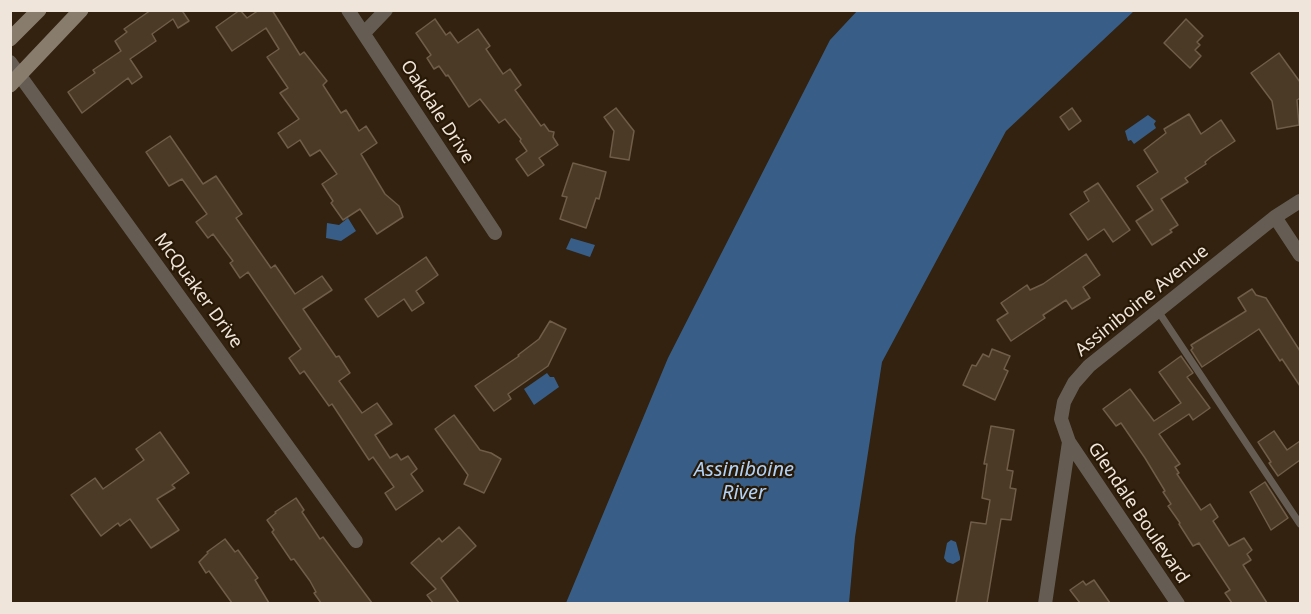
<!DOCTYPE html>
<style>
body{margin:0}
#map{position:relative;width:1311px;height:614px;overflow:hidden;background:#32220f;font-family:"Noto Sans",sans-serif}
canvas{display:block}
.frame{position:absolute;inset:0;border:12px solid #f0e5da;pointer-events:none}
</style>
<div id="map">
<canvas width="1311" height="614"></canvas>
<div class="frame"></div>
</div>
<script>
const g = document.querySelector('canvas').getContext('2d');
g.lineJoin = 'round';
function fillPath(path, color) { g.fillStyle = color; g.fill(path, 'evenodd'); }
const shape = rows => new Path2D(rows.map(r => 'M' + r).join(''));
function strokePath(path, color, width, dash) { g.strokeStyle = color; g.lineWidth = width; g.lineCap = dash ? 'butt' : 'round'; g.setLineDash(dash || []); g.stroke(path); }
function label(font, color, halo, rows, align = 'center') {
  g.font = font + ' "Noto Sans",sans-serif'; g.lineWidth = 4.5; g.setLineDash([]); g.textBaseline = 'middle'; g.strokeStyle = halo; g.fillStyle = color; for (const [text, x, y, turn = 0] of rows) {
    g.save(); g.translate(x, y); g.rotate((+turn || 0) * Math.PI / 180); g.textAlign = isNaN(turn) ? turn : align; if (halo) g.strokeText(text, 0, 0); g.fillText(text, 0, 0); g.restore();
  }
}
fillPath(shape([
 [858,10,1134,11,1006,131,882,362,855,537,849,603,566,603,668,358,830,40],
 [1148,115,1156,121,1154,124,1156,128,1134,144,1131,140,1128,141,1125,131],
 [348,218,356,231,341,241,326,238,327,223,339,225],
 [571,238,595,245,590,257,566,249],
 [547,373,550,377,554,377,559,387,534,405,524,389],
 [951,540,956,542,960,557,960,560,953,564,947,562,944,558,947,543]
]), '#385e87');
const building = shape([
 [151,10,185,10,183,12,189,21,178,28,173,19,152,34,156,41,130,59,142,77,132,84,128,78,82,113,68,92,95,73,93,70,121,51,115,41,127,32,124,29,151,10],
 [240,10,247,18,259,10,272,10,300,55,304,52,327,81,323,85,341,113,346,110,359,131,366,126,377,143,361,154,385,194,399,206,403,217,377,234,360,209,343,220,331,203,333,201,322,184,337,174,320,150,310,156,300,140,288,148,278,133,299,119,280,93,288,88,267,57,279,49,266,28,232,51,216,27,240,10],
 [435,19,446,35,450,32,458,43,478,29,490,46,486,49,503,74,510,69,521,85,515,90,536,119,541,126,544,124,549,131,554,132,553,137,558,145,539,158,544,165,528,176,516,159,527,151,520,141,521,139,505,119,499,123,480,99,469,107,448,75,446,76,439,66,434,69,427,58,431,55,416,33,435,19],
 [1186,19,1203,36,1197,42,1200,45,1195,50,1201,56,1190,68,1164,43,1186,19],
 [1279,53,1300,82,1300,98,1297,100,1299,125,1277,129,1272,101,1251,73,1279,53],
 [616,108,634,131,629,160,610,157,614,131,604,117,616,108],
 [1072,108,1081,121,1069,130,1060,117,1072,108],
 [1189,114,1201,134,1221,120,1235,141,1211,157,1205,162,1206,164,1185,178,1188,182,1161,199,1178,225,1170,230,1172,232,1152,245,1136,221,1153,210,1137,186,1158,172,1144,150,1166,133,1164,129,1189,114],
 [170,136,203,184,216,176,242,214,236,218,271,268,275,265,295,294,322,276,332,290,303,309,336,357,339,356,350,373,339,381,362,413,377,403,392,424,375,435,390,458,397,454,401,460,408,456,417,469,411,474,423,491,396,510,385,493,394,487,373,457,369,460,332,404,329,406,304,371,300,374,289,358,301,349,248,272,240,278,230,263,233,261,213,234,208,238,196,222,207,214,182,179,169,186,146,152,170,136],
 [573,163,606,172,599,199,596,198,586,228,560,219,567,197,562,196,573,163],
 [1098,183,1130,230,1113,242,1104,229,1088,240,1070,214,1089,201,1084,192,1098,183],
 [1086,254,1100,275,1083,287,1090,298,1072,309,1066,300,1043,315,1045,318,1011,341,997,320,1008,313,1001,303,1027,285,1030,290,1043,284,1086,254],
 [426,257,438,275,416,291,424,303,412,311,404,299,378,317,365,299,426,257],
 [1252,289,1256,295,1266,298,1300,351,1300,386,1282,359,1280,361,1259,329,1202,367,1191,350,1193,348,1191,345,1246,311,1238,298,1252,289],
 [550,321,566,329,548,366,508,394,511,399,494,411,475,386,519,356,518,355,539,339,550,321],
 [992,349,1010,356,1004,369,1008,371,995,400,963,385,972,365,976,366,983,354,989,357,992,349],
 [1181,356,1193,373,1187,377,1210,408,1193,420,1189,414,1159,434,1180,464,1175,467,1179,473,1177,474,1201,510,1210,504,1218,517,1213,521,1229,546,1244,538,1252,550,1247,554,1251,560,1243,565,1267,603,1232,603,1225,593,1230,590,1199,543,1193,546,1179,524,1180,523,1168,506,1171,504,1163,492,1165,491,1145,458,1121,423,1116,426,1103,409,1130,389,1154,421,1181,403,1159,372,1181,356],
 [454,415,480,450,491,453,501,459,484,493,464,484,468,475,435,429,454,415],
 [991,426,1014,430,1007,470,1013,471,1010,488,1016,489,1011,520,1001,519,987,603,956,603,971,522,986,524,990,500,982,498,987,464,984,464,991,426],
 [1274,431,1287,450,1300,441,1300,460,1278,476,1269,463,1271,462,1258,442,1274,431],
 [160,432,189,473,172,485,175,488,157,499,179,530,151,548,130,519,120,526,118,523,101,536,71,495,95,478,103,489,144,460,136,449,160,432],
 [1265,482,1288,518,1271,530,1250,492,1265,482],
 [296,498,304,510,302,512,320,539,323,537,372,603,321,603,314,593,316,592,310,581,294,559,291,560,272,532,274,530,267,520,276,513,275,512,296,498],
 [459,527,476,546,441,578,459,603,433,603,427,595,436,589,411,563,439,538,442,542,459,527],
 [225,539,235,552,238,550,258,578,255,580,269,603,232,603,209,571,206,573,199,562,208,553,207,552,225,539],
 [1094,580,1110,603,1080,603,1070,590,1083,581,1086,585,1094,580]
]);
fillPath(building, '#4b3a26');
strokePath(building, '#705d49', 1.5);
strokePath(shape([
 [1158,311,1300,524]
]), '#655d54', 7);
strokePath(shape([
 [348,10,495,233],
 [364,33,386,10],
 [10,62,356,541],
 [1275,217,1300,255],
 [1045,604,1069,442],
 [1178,604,1069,442,1061,419,1064,402,1074,383,1089,366,1275,217,1300,201]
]), '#655d54', 14);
strokePath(shape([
 [10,39,39,10],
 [10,85,81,10]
]), '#887c6d', 15);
label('18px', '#f0e5da', '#281906', [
 ["Oakdale Drive",437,112,57],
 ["McQuaker Drive",198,291,54],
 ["Assiniboine Avenue",1142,301,-39],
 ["Glendale Boulevard",1138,513,56]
]);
label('italic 20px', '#b0d2f9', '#281906', [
 ["Assiniboine",744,470],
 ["River",744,493]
]);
</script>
